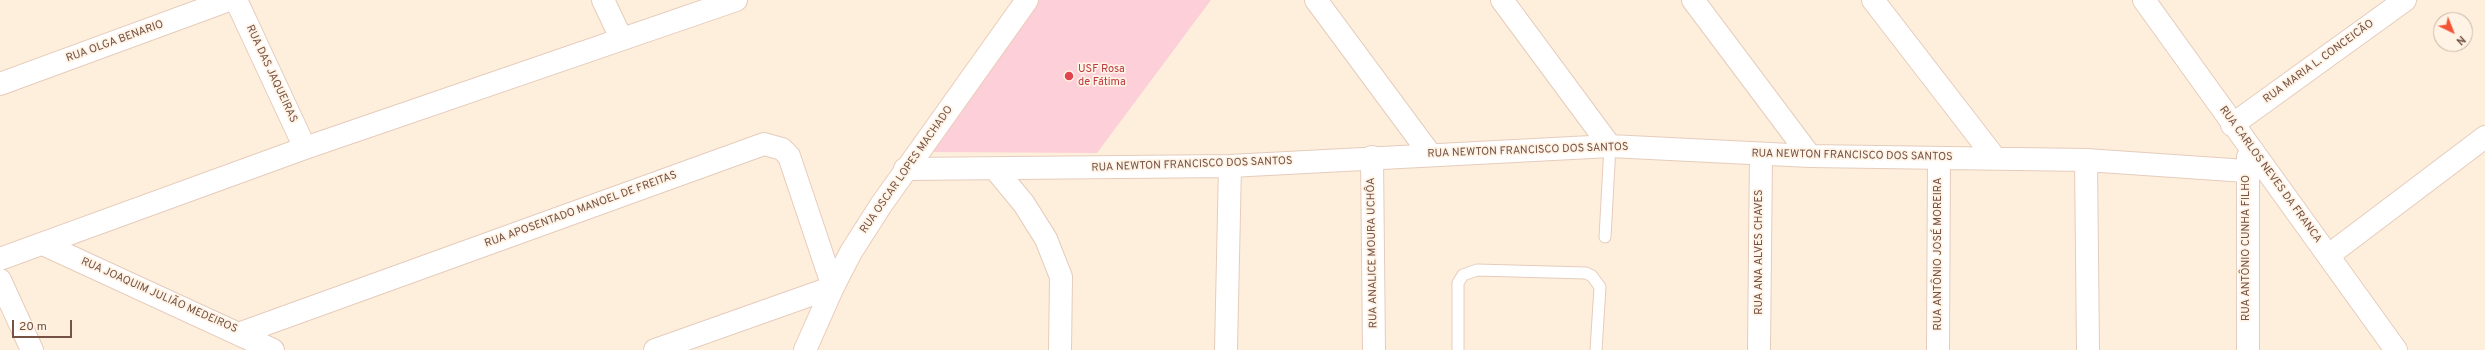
<!DOCTYPE html>
<meta charset="utf-8">
<style>
body{margin:0}
#map{position:relative;width:2485px;height:350px;overflow:hidden;background:#feefdd;font-family:Overpass,sans-serif}
canvas{display:block}
.north{position:absolute;left:2433px;top:12px;width:40px;height:40px;box-sizing:border-box;background:#fff3e5;border:1px solid #c8b3a5;border-radius:50%;rotate:137deg;font-size:11px;font-weight:700;line-height:16px;text-align:center;color:#755244}
.north::after{content:'';display:block;margin:auto;width:14px;height:18px;background:#f45436;clip-path:polygon(50% 0,100% 100%,50% 72%,0 100%)}
.scale{position:absolute;left:12px;top:320px;width:60px;height:18px;box-sizing:border-box;border:2px solid #755244;border-top:0;padding-left:5px;font-size:12px;line-height:14px;white-space:nowrap;color:#755244;-webkit-text-stroke:3px #fff3e5;paint-order:stroke}
</style>
<div id="map">
<canvas width="2485" height="350"></canvas>
<div class="north">N</div>
<div class="scale">20 m</div>
</div>
<script>
const g = document.querySelector('canvas').getContext('2d');
g.lineJoin = 'round';
function fillPath(path, color) { g.fillStyle = color; g.fill(path, 'evenodd'); }
const shape = rows => new Path2D(rows.map(r => 'M' + r).join(''));
function strokePath(path, color, width, dash) { g.strokeStyle = color; g.lineWidth = width; g.lineCap = dash ? 'butt' : 'round'; g.setLineDash(dash || []); g.stroke(path); }
function label(font, color, halo, rows, align = 'center') {
  g.font = font + ' Overpass,sans-serif'; g.lineWidth = 3.5; g.setLineDash([]); g.textBaseline = 'middle'; g.strokeStyle = halo; g.fillStyle = color; for (const [text, x, y, turn = 0] of rows) {
    g.save(); g.translate(x, y); g.rotate((+turn || 0) * Math.PI / 180); g.textAlign = isNaN(turn) ? turn : align; if (halo) g.strokeText(text, 0, 0); g.fillText(text, 0, 0); g.restore();
  }
}
fillPath(shape([
 [1038,0,1211,0,1097,153,930,152]
]), '#fdcfd8');
const lane = shape([
 [1605,237,1610,146],
 [1458,350,1458,283,1463,275,1477,270,1586,273,1592,276,1600,287,1596,350]
]);
const street = shape([
 [236,0,305,148],
 [603,0,621,38],
 [1316,0,1430,154],
 [1502,0,1610,146],
 [1693,0,1810,156],
 [1873,0,1995,158],
 [2144,0,2396,350],
 [0,84,229,0],
 [2232,125,2405,0],
 [1372,157,1374,350],
 [2248,157,2248,350],
 [2086,160,2088,350],
 [905,169,1230,166,1610,146,1810,156,2086,160,2246,171],
 [996,170,1024,204,1046,239,1061,277,1060,350],
 [43,244,273,350],
 [2329,255,2485,137],
 [0,259,305,148,736,0],
 [0,280,32,350],
 [241,333,764,144,782,149,789,156,833,287,655,350],
 [1226,350,1230,166],
 [1759,350,1761,154],
 [1938,350,1939,158]
]);
const secondary = shape([
 [805,350,833,287,851,252,881,205,1027,0]
]);
strokePath(lane, '#e5ccbc', 13);
strokePath(street, '#e5ccbc', 24);
strokePath(secondary, '#eaccb8', 24);
strokePath(lane, '#fff', 11);
strokePath(street, '#fff', 22);
strokePath(secondary, '#fff', 22);
for (const [x, y, r, color] of [
 [1069,76,5,"#e0444e"]
]) { const dot = new Path2D(); dot.arc(x, y, r, 0, 2 * Math.PI); g.fillStyle = color; g.fill(dot); strokePath(dot, '#fff3e5', 1.5); }
label('11px', '#755244', '#fff3e5', [
 ["RUA OLGA BENARIO",115,42,-20],
 ["RUA MARIA L. CONCEICÃO",2319,62,-36],
 ["RUA DAS JAQUEIRAS",271,74,65],
 ["RUA NEWTON FRANCISCO DOS SANTOS",1528,151,-2],
 ["RUA NEWTON FRANCISCO DOS SANTOS",1852,156,1],
 ["RUA NEWTON FRANCISCO DOS SANTOS",1192,165,-2],
 ["RUA OSCAR LOPES MACHADO",907,170,-55],
 ["RUA CARLOS NEVES DA FRANCA",2270,175,54],
 ["RUA APOSENTADO MANOEL DE FREITAS",581,210,-20],
 ["RUA ANTÔNIO CUNHA FILHO",2247,248,-90],
 ["RUA ANA ALVES CHAVES",1760,252,-90],
 ["RUA ANALICE MOURA UCHÔA",1373,253,-91],
 ["RUA ANTÔNIO JOSÉ MOREIRA",1939,254,-90],
 ["RUA JOAQUIM JULIÃO MEDEIROS",159,296,24]
]);
label('11px', '#be3a42', '#fff3e5', [
 ["USF Rosa",1078,70],
 ["de Fátima",1078,83]
], 'left');
</script>
